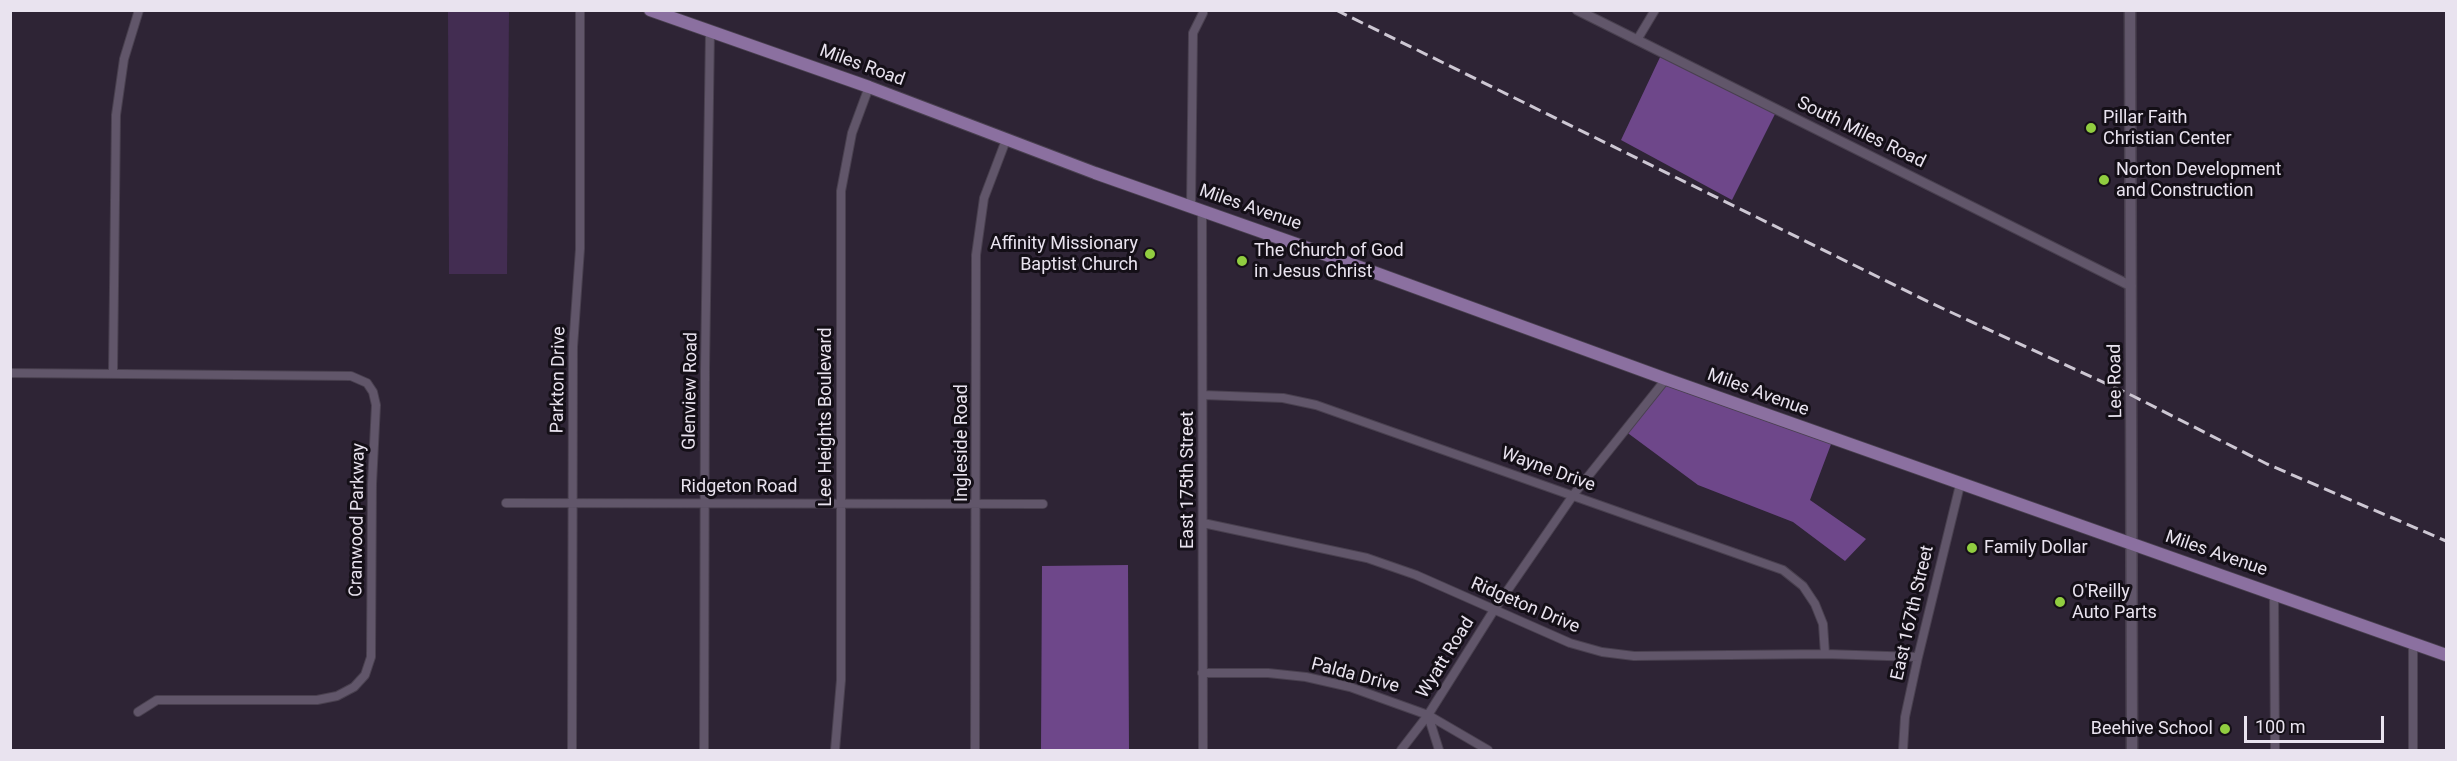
<!DOCTYPE html>
<style>
body{margin:0}
#map{position:relative;width:2457px;height:761px;overflow:hidden;background:#2e2435;font-family:Roboto,sans-serif}
canvas{display:block}
.frame{position:absolute;inset:0;border:12px solid #e9e3ef;pointer-events:none}
.scale{position:absolute;left:2244px;top:716px;width:140px;height:27px;box-sizing:border-box;border:3px solid #e9e3ef;border-top:0;padding-left:8px;font-size:18px;line-height:21px;white-space:nowrap;color:#e9e3ef;-webkit-text-stroke:4px #140f17;paint-order:stroke}
</style>
<div id="map">
<canvas width="2457" height="761"></canvas>
<div class="frame"></div>
<div class="scale">100 m</div>
</div>
<script>
const g = document.querySelector('canvas').getContext('2d');
g.lineJoin = 'round';
function fillPath(path, color) { g.fillStyle = color; g.fill(path, 'evenodd'); }
const shape = rows => new Path2D(rows.map(r => 'M' + r).join(''));
function strokePath(path, color, width, dash) { g.strokeStyle = color; g.lineWidth = width; g.lineCap = dash ? 'butt' : 'round'; g.setLineDash(dash || []); g.stroke(path); }
function label(font, color, halo, rows, align = 'center') {
  g.font = font + ' Roboto,sans-serif'; g.lineWidth = 6; g.setLineDash([]); g.textBaseline = 'middle'; g.strokeStyle = halo; g.fillStyle = color; for (const [text, x, y, turn = 0] of rows) {
    g.save(); g.translate(x, y); g.rotate((+turn || 0) * Math.PI / 180); g.textAlign = isNaN(turn) ? turn : align; if (halo) g.strokeText(text, 0, 0); g.fillText(text, 0, 0); g.restore();
  }
}
fillPath(shape([
 [448,11,509,11,507,274,449,274]
]), '#432d52');
fillPath(shape([
 [1662,53,1777,110,1732,200,1621,140],
 [1666,379,1833,439,1810,500,1866,539,1845,561,1793,522,1698,485,1625,431],
 [1128,565,1129,750,1041,750,1042,566]
]), '#6e478a');
const minor = shape([
 [1637,40,1655,10],
 [1191,207,1193,33,1203,13],
 [1202,210,1203,750],
 [10,373,351,376,367,383,373,392,376,405,372,484,371,657,365,675,354,687,337,696,317,700,157,700,138,712],
 [113,373,116,115,124,59,139,10],
 [1203,395,1283,398,1316,405,1783,570,1803,586,1815,604,1823,624,1825,654],
 [506,503,1043,504],
 [1203,523,1367,558,1416,575,1570,643,1602,652,1634,656,1825,654,1918,657],
 [2274,593,2275,750],
 [2413,642,2413,750],
 [1202,673,1268,673,1306,677,1350,687,1428,715,1488,750],
 [1428,715,1439,750],
 [572,750,573,347,580,249,580,10],
 [704,750,705,369,710,31],
 [835,750,841,680,841,191,852,133,869,87],
 [975,750,976,255,984,198,1006,140],
 [1401,750,1428,715,1494,610,1574,494,1666,379],
 [1903,750,1905,717,1918,657,1960,485]
]);
const tertiary = shape([
 [1577,10,2131,286]
]);
const secondary = shape([
 [2130,10,2132,750]
]);
const primary = shape([
 [650,10,869,87,1095,173,1302,246,1666,379,2446,655]
]);
strokePath(minor, '#49404f', 10);
strokePath(tertiary, '#49404f', 11);
strokePath(secondary, '#49404f', 13);
strokePath(primary, '#49404f', 14);
strokePath(minor, '#61566a', 8);
strokePath(tertiary, '#61566a', 9);
strokePath(secondary, '#61566a', 10);
strokePath(primary, '#8b70a0', 12);
strokePath(shape([
 [1336,10,1933,304,2133,396,2267,464,2446,541]
]), '#cdc7d3', 3, [12, 6]);
for (const [x, y, r, color] of [
 [2091,128,6,"#91cd40"],
 [2104,180,6,"#91cd40"],
 [1150,254,6,"#91cd40"],
 [1242,261,6,"#91cd40"],
 [1972,548,6,"#91cd40"],
 [2060,602,6,"#91cd40"],
 [2225,729,6,"#91cd40"]
]) { const dot = new Path2D(); dot.arc(x, y, r, 0, 2 * Math.PI); g.fillStyle = color; g.fill(dot); strokePath(dot, '#140f17', 2); }
label('18px', '#e9e3ef', '#140f17', [
 ["Miles Road",862,66,20],
 ["South Miles Road",1861,133,26],
 ["Miles Avenue",1250,208,19],
 ["Parkton Drive",559,380,-89],
 ["Lee Road",2116,381,-91],
 ["Glenview Road",691,391,-89],
 ["Miles Avenue",1758,393,20],
 ["Lee Heights Boulevard",826,417,-90],
 ["Ingleside Road",962,443,-90],
 ["Wayne Drive",1548,470,20],
 ["East 175th Street",1188,480,-90],
 ["Ridgeton Road",739,487],
 ["Cranwood Parkway",358,520,-89],
 ["Miles Avenue",2216,554,19],
 ["Ridgeton Drive",1525,606,23],
 ["East 167th Street",1913,613,-77],
 ["Wyatt Road",1446,658,-58],
 ["Palda Drive",1355,676,15]
]);
label('18px', '#e9e3ef', '#140f17', [
 ["Pillar Faith",2103,118],
 ["Christian Center",2103,139],
 ["Norton Development",2116,170],
 ["and Construction",2116,191],
 ["Affinity Missionary",1138,244,"right"],
 ["Baptist Church",1138,265,"right"],
 ["The Church of God",1254,251],
 ["in Jesus Christ",1254,272],
 ["Family Dollar",1984,548],
 ["O'Reilly",2072,592],
 ["Auto Parts",2072,613],
 ["Beehive School",2213,729,"right"]
], 'left');
</script>
